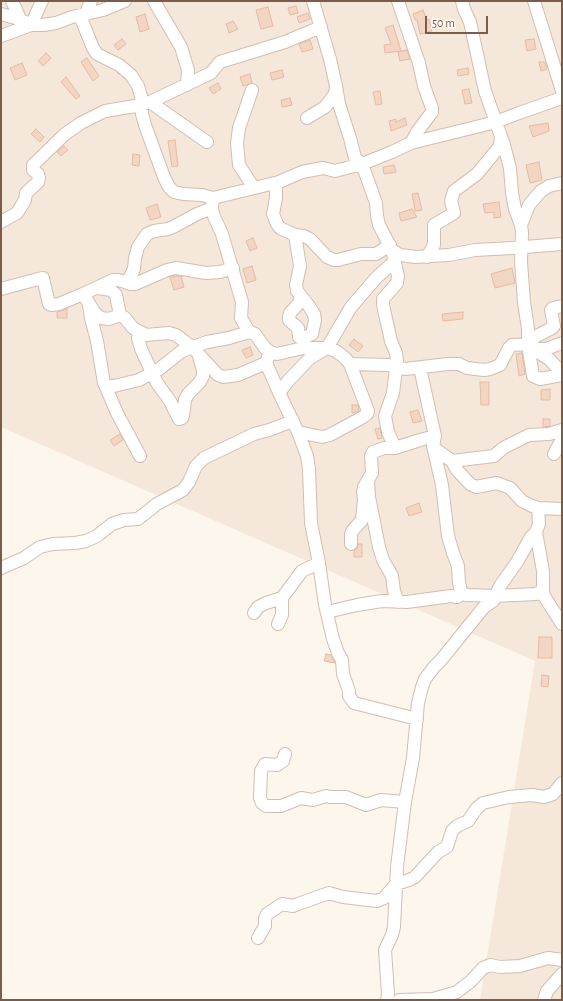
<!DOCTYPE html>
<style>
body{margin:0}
#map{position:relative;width:563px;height:1001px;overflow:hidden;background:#fdf6ec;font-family:"Alegreya Sans",sans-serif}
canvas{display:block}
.frame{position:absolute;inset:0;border:2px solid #7a5c4d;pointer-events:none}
.scale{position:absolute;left:425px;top:16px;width:63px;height:18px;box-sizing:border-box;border:2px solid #7a5c4d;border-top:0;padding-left:5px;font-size:12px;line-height:14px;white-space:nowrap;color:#7a5c4d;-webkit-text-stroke:3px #fffaf3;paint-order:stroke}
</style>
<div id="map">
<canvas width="563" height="1001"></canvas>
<div class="frame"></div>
<div class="scale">50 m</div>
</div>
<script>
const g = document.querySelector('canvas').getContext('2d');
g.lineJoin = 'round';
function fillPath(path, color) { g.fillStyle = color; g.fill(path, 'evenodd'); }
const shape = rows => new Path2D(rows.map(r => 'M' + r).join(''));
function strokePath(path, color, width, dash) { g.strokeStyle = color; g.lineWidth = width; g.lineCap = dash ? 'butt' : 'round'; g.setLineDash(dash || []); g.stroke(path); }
fillPath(shape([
 [1,1,562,1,562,1000,480,1000,535,661,1,427]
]), '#f5e8da');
const building = shape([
 [296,6,298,13,290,15,288,8,296,6],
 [268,7,273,26,261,29,256,10,268,7],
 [423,10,427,20,429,19,432,31,420,34,417,20,415,20,413,14,423,10],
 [308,13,310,19,299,23,297,17,308,13],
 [145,14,149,29,140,32,136,17,145,14],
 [233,21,238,29,229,33,226,24,233,21],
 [393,25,401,51,385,53,384,45,391,44,385,28,393,25],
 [122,39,126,44,118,50,114,45,122,39],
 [534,39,536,49,527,51,525,40,534,39],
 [310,40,313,49,302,52,299,44,310,40],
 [407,50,410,59,400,61,398,52,407,50],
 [46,53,51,58,43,66,38,61,46,53],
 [87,58,99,76,93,81,81,62,87,58],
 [539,62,545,62,547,69,541,71,539,62],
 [22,63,27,75,15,80,10,68,22,63],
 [468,68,469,74,458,76,457,70,468,68],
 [282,70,284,77,272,80,270,73,282,70],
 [250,74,252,83,243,86,240,77,250,74],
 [66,77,80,96,76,99,61,82,66,77],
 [218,83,221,89,213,94,209,88,218,83],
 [469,89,472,103,465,104,462,90,469,89],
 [380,91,382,104,376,105,373,92,380,91],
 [290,98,292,105,282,107,281,100,290,98],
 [405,118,407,125,391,131,389,121,396,119,396,122,405,118],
 [548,123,549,131,533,137,529,126,548,123],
 [36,129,44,137,40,142,31,134,36,129],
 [175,140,178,166,172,167,168,141,175,140],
 [64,146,68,150,61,156,57,152,64,146],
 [133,154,140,155,139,166,132,165,133,154],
 [539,162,542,180,530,183,526,165,539,162],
 [394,165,396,172,384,174,383,167,394,165],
 [418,193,422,210,415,211,412,194,418,193],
 [499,202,501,217,494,218,494,212,485,213,483,204,499,202],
 [157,204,161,217,150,220,146,208,157,204],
 [412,209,417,217,401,221,399,213,412,209],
 [253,238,257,248,250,251,246,241,253,238],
 [252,266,256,280,247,283,243,269,252,266],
 [512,268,515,283,495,288,491,274,512,268],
 [176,276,181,276,184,287,174,290,170,277,176,276],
 [67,309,67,318,57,318,57,312,67,309],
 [463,312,463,319,443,321,442,314,463,312],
 [354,339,363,346,358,352,349,345,354,339],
 [250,347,253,355,246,358,242,350,250,347],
 [522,353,525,374,519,376,516,354,522,353],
 [480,382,489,382,489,405,481,405,480,382],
 [550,389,550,400,541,400,541,390,550,389],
 [352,405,358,405,359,411,352,413,352,405],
 [418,410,422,421,413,423,410,412,418,410],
 [543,419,550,419,550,426,543,427,543,419],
 [380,428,382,438,378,439,375,429,380,428],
 [120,434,123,440,114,446,110,440,120,434],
 [419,503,422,512,409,516,406,508,419,503],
 [358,544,362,544,362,557,354,557,354,551,357,548,358,544],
 [539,637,552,637,552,658,538,658,539,637],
 [326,654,331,655,335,663,324,661,326,654],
 [542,675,549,676,548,687,541,686,542,675]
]);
fillPath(building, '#f3d5c3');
strokePath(building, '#e6bba3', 1);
const minor = shape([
 [12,1,18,14,19,19,31,25],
 [154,1,181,47,188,70,187,85],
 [313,1,330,59,336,86,339,104,350,138,355,158,362,164,376,203,377,216,379,225,392,250,398,276,397,283,383,299,383,305,391,341,396,353,397,361,393,393,385,416,388,432,395,448,420,440,435,436,433,446,438,451,452,461,457,470,470,484,476,487,497,483,510,488,522,501,532,506,538,508,562,509],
 [398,1,419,63,424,86,432,108,432,112,417,132,411,143],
 [462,1,464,9,470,22,485,91,504,145,510,168,512,193,515,209,521,225,522,232,521,262,524,302,528,329,528,344,533,376,540,379,562,375],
 [534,1,562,91],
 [1,14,19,19],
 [85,15,91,1],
 [80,16,93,48,97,54,119,65,131,75,138,86,141,96,142,114,145,125,164,177,169,187,174,192,183,194,202,195,213,198,279,182,302,172,323,168,335,171,362,164,392,152,411,143,496,122,519,113,562,98],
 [31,25,42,1],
 [1,36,31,25,43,25,56,23,72,17,103,10,125,1],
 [252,90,239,128,237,143,239,165,254,188],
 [150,102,207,142],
 [307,118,325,107,335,94,336,88],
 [276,183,276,198,273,214,277,224,280,228,295,235,304,236,310,239,327,257,334,260,338,260,361,254,376,254,390,245],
 [213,198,212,208,213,214,222,234,242,302,241,318,249,332,255,334,265,348,270,352,277,354,303,348,327,348,336,351,345,358,350,364,368,411,367,414,363,417,330,435,322,437,298,432],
 [1,222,17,213,25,200,26,193,38,182,39,178,38,174,33,170,33,165,65,134,81,123,105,111,141,105,150,102,211,73,220,62,285,42,321,27],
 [521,225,529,205,541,191,549,186,562,183],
 [295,235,300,266,296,285,297,291,309,306,314,314,315,320,312,334,304,338,299,337,298,328,289,320,289,317,290,313,299,303,301,296],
 [392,250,400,255,416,257,430,256,449,255,475,250,512,248,562,244],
 [427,257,434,245,434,225,454,213,451,201,454,191,477,174,500,146,501,136],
 [125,282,130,284,135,284,167,270,176,268,206,273,220,272,233,268],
 [98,288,111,290,116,295,120,315],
 [1,289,38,279,43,278,49,304,52,305,59,304,83,294,95,313,101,318,109,319,120,315,125,318,133,328,146,335,169,333,176,335,192,347,218,375,223,377,238,375,266,363],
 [83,294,113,280,118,280,125,282,129,279,134,269,135,258,138,247,147,234,154,231,168,229,173,227,197,214,212,208],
 [89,305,91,318,97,341,104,383,107,386,114,386,139,380,158,370,182,351,207,342,229,338,249,332],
 [141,332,138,338,141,349,157,383,170,401,179,419,182,418,183,416,185,400,188,394,200,382,203,376,203,370,199,356],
 [528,344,533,338,552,328,554,326,551,310,553,308,562,306],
 [533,349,549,359,562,373],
 [270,352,266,363,282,399,298,432,307,456,309,469,311,523,319,563,325,605,333,639,338,653,342,660,343,674,349,691,349,696,354,703,417,719],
 [350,364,388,365,405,369,448,364,459,364,467,368,484,370,490,369,500,365,509,348,512,345,528,344,538,349,546,349,562,343],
 [420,368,435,436],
 [105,385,117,413,140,456],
 [279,393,288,381,310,358,327,348,351,307,377,277,395,261],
 [433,446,442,485,448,536,453,553,458,566,459,583,462,594],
 [554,454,562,439],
 [452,461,494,456,503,448,529,435,549,434,562,430],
 [368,480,369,497,379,547,383,560,392,576,394,591,398,602],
 [351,544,351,534,353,530,362,520,364,499,363,492,364,487,372,473,371,456,373,452,384,448,395,448],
 [1,568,24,558,40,547,53,544,75,543,86,541,97,536,112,524,124,520,138,519,157,504,183,490,189,482,196,466,204,458,254,434,269,430,293,421],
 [543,590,544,596,562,624],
 [327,612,357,605,382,601,407,602,451,596,457,597,462,594,467,595,495,596,536,594,543,590,543,571,536,532],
 [254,613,258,607,266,603,282,598,302,571,319,563],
 [278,624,282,615,282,598],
 [285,754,283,761,277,765,265,764,261,771,260,798,262,803,266,806,281,806,301,798,313,800,326,796,330,797,346,797,366,805,381,800,405,802],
 [258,938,265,926,265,919,267,914,282,904,293,906,298,904,329,893,343,897,377,901,384,898,396,884,409,880,415,877,438,852,447,847,452,831,457,826,468,821,477,808,483,803,509,797,532,795,544,797,553,794,562,783],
 [387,1000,388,994,385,950,392,935,394,927,397,867,405,802,413,758,418,703,422,687,425,679,434,667,441,660,484,607,493,601,500,586,517,562,531,537,536,532,539,524,538,508],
 [399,1000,433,999,457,992,471,981,483,968,490,965,500,967,520,966,548,958,562,960],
 [544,1000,547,991,562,974]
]);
strokePath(minor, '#d1beb0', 14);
strokePath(minor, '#fff', 12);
</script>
